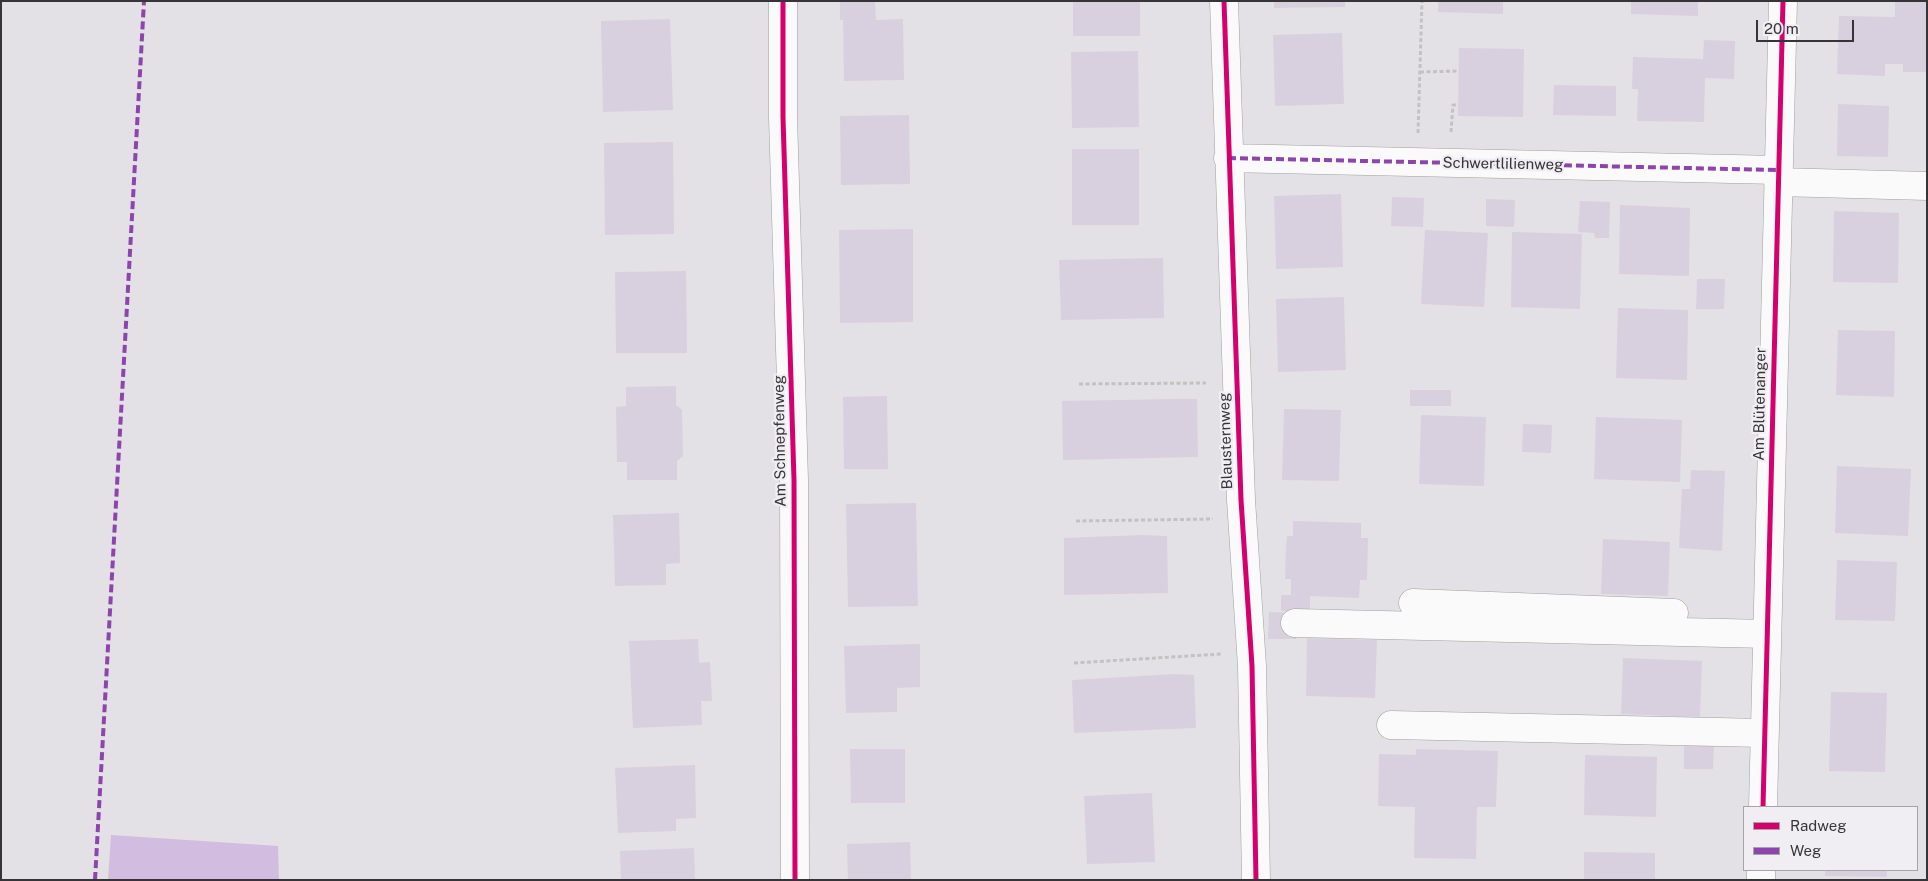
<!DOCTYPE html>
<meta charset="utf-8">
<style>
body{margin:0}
#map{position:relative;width:1928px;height:881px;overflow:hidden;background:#e3e1e5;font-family:"Public Sans",sans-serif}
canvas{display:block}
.frame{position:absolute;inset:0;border:2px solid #363437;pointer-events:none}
.legend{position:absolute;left:1743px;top:806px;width:175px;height:65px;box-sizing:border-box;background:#f1eef3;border:1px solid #a6a4a8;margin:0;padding:6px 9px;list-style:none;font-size:15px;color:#363437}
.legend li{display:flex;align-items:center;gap:10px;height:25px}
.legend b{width:25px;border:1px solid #a6a4a8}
.scale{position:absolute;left:1756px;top:20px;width:98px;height:22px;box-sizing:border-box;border:2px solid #363437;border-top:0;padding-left:6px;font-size:15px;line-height:18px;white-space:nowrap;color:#363437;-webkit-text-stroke:4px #f1eef3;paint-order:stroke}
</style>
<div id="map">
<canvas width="1928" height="881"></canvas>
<div class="frame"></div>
<ul class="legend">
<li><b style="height:6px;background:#d6006c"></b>Radweg</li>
<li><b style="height:6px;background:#8e44ad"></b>Weg</li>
</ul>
<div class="scale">20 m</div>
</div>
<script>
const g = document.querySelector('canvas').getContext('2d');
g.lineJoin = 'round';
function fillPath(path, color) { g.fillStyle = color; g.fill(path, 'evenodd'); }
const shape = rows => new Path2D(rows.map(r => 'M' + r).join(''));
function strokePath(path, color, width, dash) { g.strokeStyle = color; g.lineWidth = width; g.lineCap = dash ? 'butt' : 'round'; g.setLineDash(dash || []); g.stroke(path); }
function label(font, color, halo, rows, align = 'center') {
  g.font = font + ' "Public Sans",sans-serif'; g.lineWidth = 4.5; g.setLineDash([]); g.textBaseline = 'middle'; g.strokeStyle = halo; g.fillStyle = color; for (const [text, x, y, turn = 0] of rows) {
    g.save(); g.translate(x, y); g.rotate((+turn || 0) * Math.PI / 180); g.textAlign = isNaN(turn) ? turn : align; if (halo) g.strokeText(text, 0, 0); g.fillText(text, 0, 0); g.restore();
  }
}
fillPath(shape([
 [111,835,278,846,279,880,108,880]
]), '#d2bce0');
fillPath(shape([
 [840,1,875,1,876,20,903,19,904,80,844,81,843,23,843,20,840,20],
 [1073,1,1140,1,1140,36,1073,36],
 [1274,1,1345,1,1345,7,1274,8],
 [1438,1,1503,1,1503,14,1438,12],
 [1631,1,1698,1,1698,16,1631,14],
 [1895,1,1927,1,1927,72,1903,72,1903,64,1885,64,1885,76,1837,74,1839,16,1895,17],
 [670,19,673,110,603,112,601,21],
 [1342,33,1344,104,1275,106,1273,35],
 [1704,40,1735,41,1734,79,1705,78,1704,122,1637,121,1638,89,1632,89,1633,57,1703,59],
 [1459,48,1524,49,1523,117,1458,116],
 [1138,51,1139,127,1072,128,1071,52],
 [1554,85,1616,86,1616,116,1553,115],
 [1838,104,1889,106,1888,157,1837,156],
 [909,115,910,184,841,185,840,116],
 [673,142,674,234,605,235,604,143],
 [1072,149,1139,149,1139,225,1072,225],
 [1341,194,1343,267,1276,269,1274,196],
 [1392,197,1424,198,1423,227,1391,226],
 [1486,199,1515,200,1514,227,1486,226],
 [1580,201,1610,202,1609,238,1595,238,1594,233,1578,232],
 [1620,205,1690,208,1689,276,1619,274],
 [1834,211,1899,213,1898,283,1833,282],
 [913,229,913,322,840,323,839,230],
 [1425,230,1488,233,1484,307,1421,304],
 [1512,232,1582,234,1580,309,1511,307],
 [1163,258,1164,318,1061,320,1059,260],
 [686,271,687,353,616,353,615,272],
 [1697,279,1725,279,1724,309,1696,309],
 [1344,297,1346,370,1278,372,1276,299],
 [1618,308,1688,310,1687,380,1616,378],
 [1838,330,1895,331,1894,397,1836,395],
 [676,386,676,405,682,410,683,456,677,461,677,480,627,480,627,462,617,462,616,407,626,406,626,387],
 [1410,390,1451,390,1451,406,1410,406],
 [887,396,888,469,844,469,843,397],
 [1175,399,1197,399,1198,457,1063,460,1062,401],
 [1284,409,1341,410,1339,481,1282,480],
 [1421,415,1486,417,1484,486,1419,484],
 [1596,417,1682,420,1680,482,1594,479],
 [1523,424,1552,425,1551,453,1522,452],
 [1837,466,1911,469,1908,536,1835,533],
 [1691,470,1725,471,1722,551,1679,548,1682,489,1690,489],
 [916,503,918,606,848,607,846,504],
 [679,513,680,563,666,564,666,585,615,586,613,515],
 [1293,521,1361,523,1361,538,1368,538,1367,580,1360,580,1359,598,1310,596,1310,612,1281,611,1281,595,1291,595,1291,579,1285,579,1286,547,1287,536,1293,536],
 [1142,535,1167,536,1168,593,1064,595,1064,538],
 [1603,539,1670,542,1668,596,1601,594],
 [1837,560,1897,562,1895,621,1835,620],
 [1269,612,1296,613,1296,639,1268,639],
 [1307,638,1377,640,1375,698,1306,696],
 [698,639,699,663,710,662,712,701,701,701,702,725,633,728,629,641],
 [920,644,920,687,897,688,897,712,846,713,844,646],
 [1623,658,1702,661,1700,717,1621,714],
 [1175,674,1194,675,1196,728,1074,733,1072,680],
 [1831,692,1887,693,1885,772,1829,771],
 [1684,739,1714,740,1713,769,1684,769],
 [850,749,905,749,905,803,851,803],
 [1416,749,1498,751,1496,807,1477,807,1476,859,1414,858,1415,807,1378,806,1379,754,1416,755],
 [1585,755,1657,757,1656,817,1584,815],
 [695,765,696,818,676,819,676,831,618,833,615,768],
 [1152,793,1155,862,1087,864,1084,796],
 [910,842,911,880,848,880,847,844],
 [694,848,695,880,621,880,620,851],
 [1584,852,1655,853,1655,880,1584,880],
 [1825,870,1887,870,1887,877,1825,876]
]), '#d9d0df');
const minor = shape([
 [783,1,783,117,794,480,795,880],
 [1224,1,1241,500,1252,666,1256,880],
 [1228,158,1778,170],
 [1778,182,1927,186],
 [1413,603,1674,613],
 [1295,623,1767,634],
 [1391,725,1764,733],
 [1763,807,1783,1],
 [1761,880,1761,870]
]);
strokePath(minor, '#9f9ea0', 29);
strokePath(shape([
 [1420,72,1459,71],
 [1451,132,1453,105,1458,105],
 [1418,133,1422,1],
 [1079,384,1206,383],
 [1076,521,1213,519],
 [1074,663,1221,654]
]), '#c2c2c3', 3, [4, 2.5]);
strokePath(minor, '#fbfafb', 28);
strokePath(shape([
 [1228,158,1778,170],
 [95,880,144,1]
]), '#8e44ad', 4, [8, 4]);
strokePath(shape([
 [783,1,783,117,794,480,795,880],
 [1224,1,1241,500,1252,666,1256,880],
 [1763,807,1783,1]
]), '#d6006c', 5);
label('15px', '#363437', '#f1eef3', [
 ["Schwertlilienweg",1503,164,1],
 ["Am Blütenanger",1760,404,-89],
 ["Am Schnepfenweg",780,441,-91],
 ["Blausternweg",1226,441,-92]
]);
</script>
